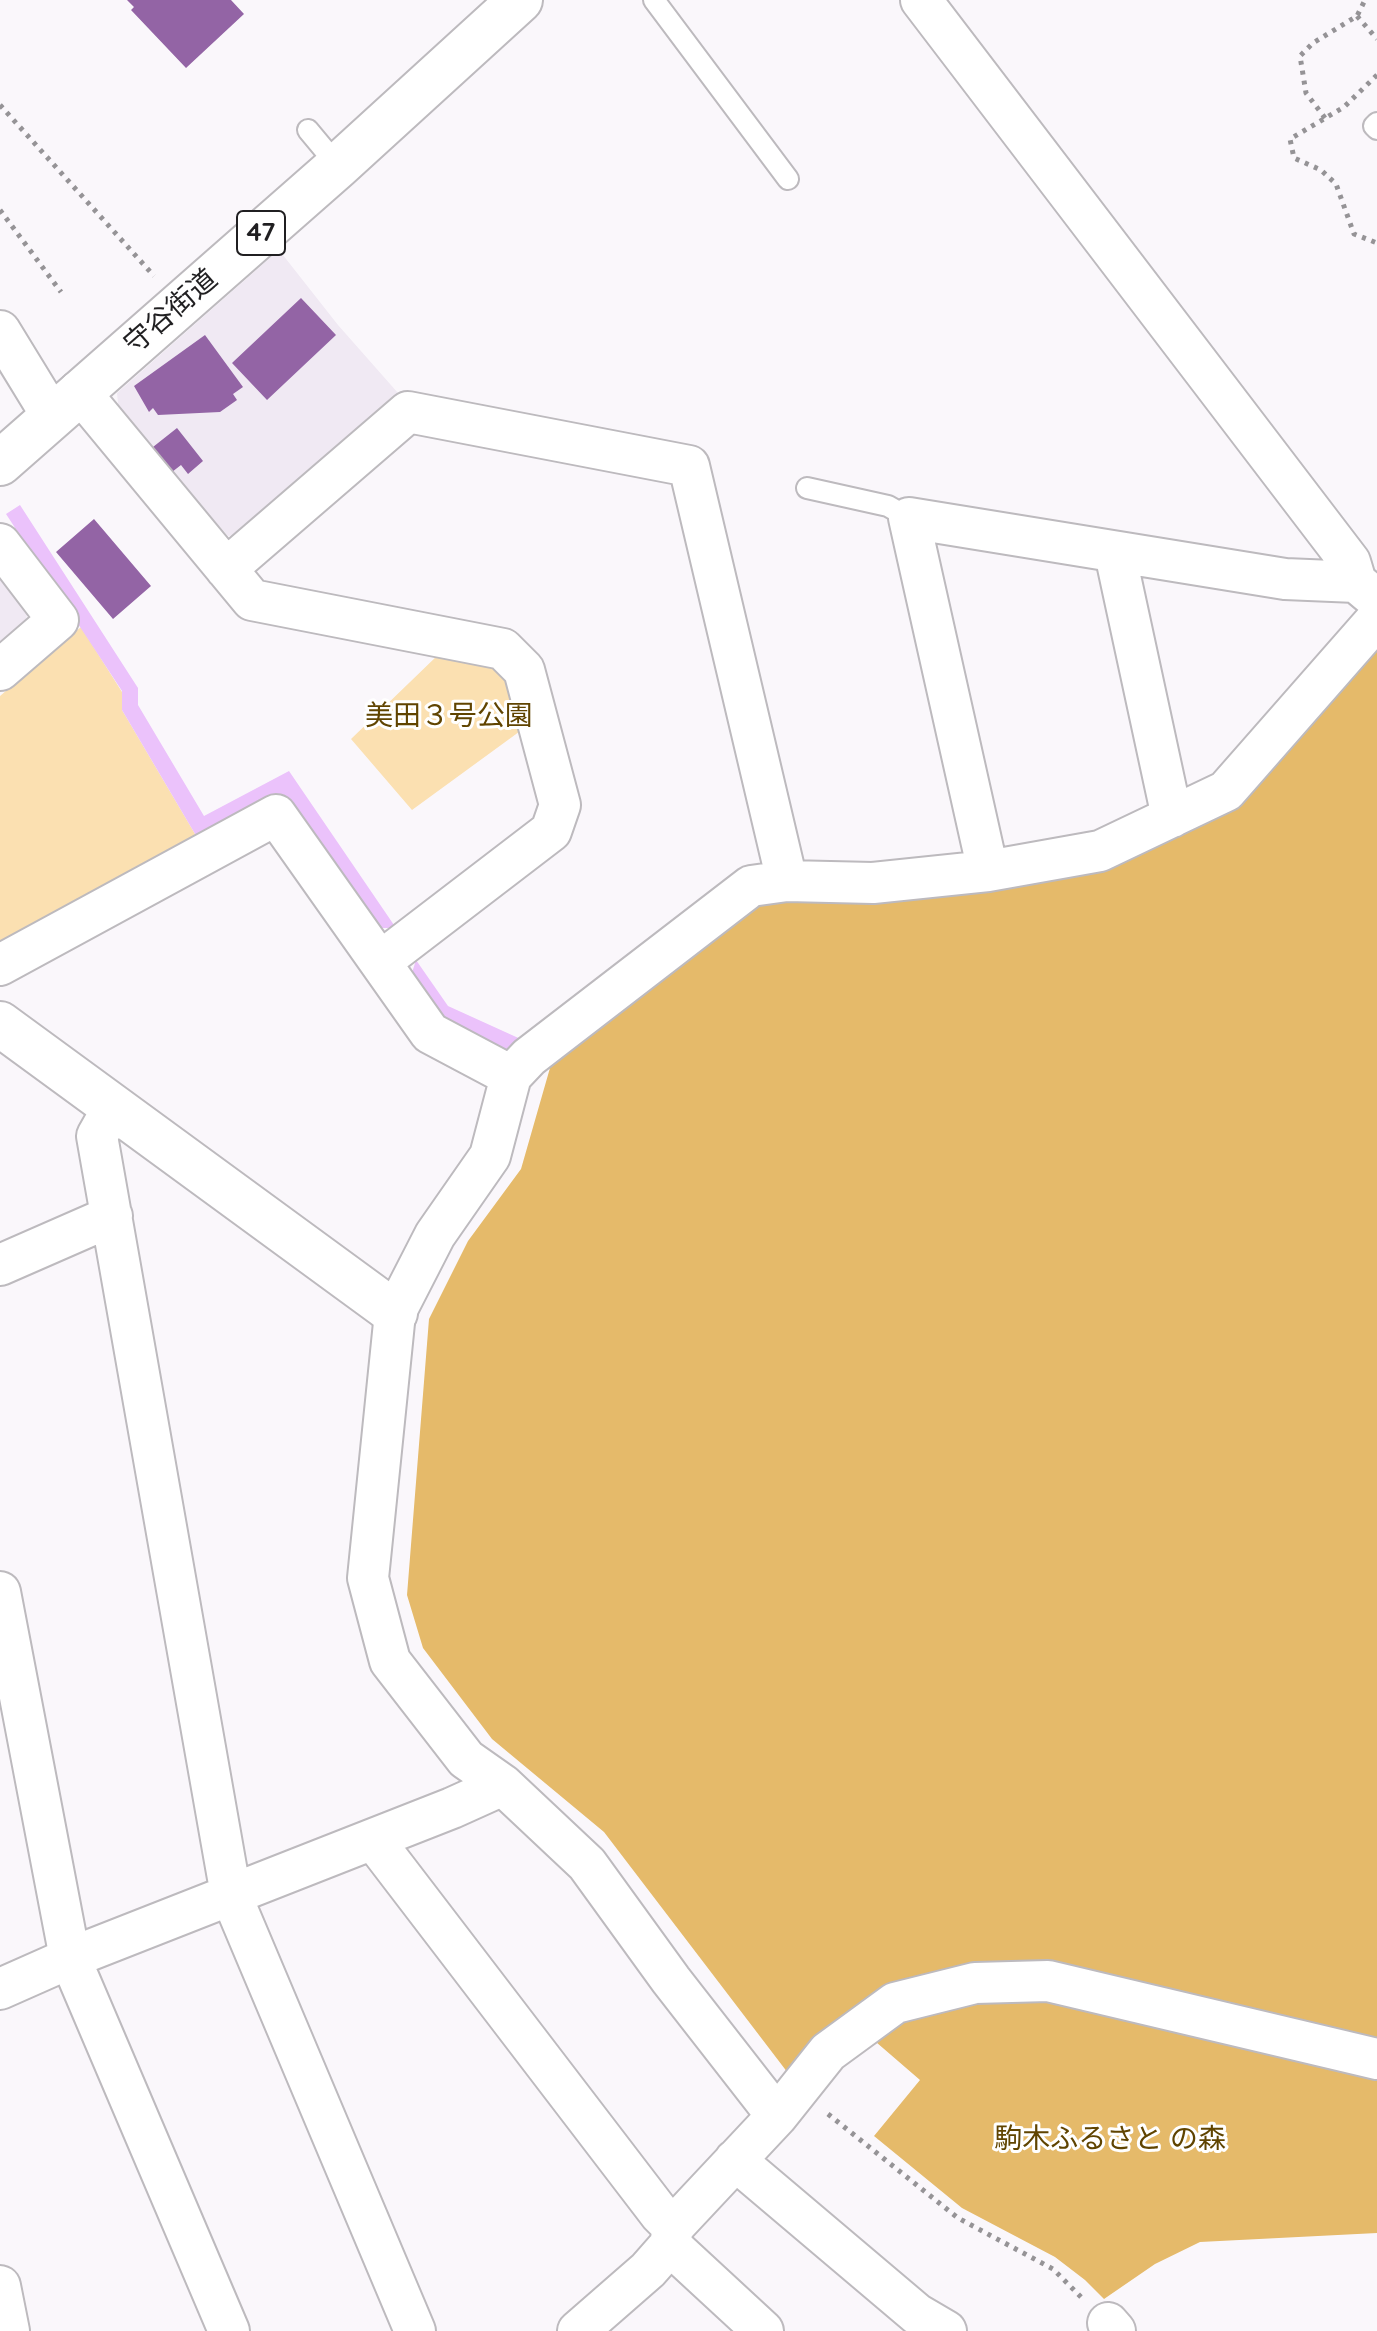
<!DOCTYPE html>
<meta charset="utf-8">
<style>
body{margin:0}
canvas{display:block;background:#faf7fb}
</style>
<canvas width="1377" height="2331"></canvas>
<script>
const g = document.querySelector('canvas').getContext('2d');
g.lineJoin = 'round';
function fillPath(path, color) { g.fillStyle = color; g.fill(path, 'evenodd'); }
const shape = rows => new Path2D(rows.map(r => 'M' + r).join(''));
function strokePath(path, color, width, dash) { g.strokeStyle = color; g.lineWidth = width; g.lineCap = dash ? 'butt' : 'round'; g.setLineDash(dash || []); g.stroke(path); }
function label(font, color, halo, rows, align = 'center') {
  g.font = font + ' Quicksand,"Noto Sans JP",sans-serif'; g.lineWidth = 6; g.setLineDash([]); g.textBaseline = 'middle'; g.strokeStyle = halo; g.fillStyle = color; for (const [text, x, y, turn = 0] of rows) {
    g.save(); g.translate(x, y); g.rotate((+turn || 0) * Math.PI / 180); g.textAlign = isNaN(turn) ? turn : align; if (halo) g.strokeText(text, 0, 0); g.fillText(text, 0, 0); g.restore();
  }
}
fillPath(shape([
 [279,250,338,325,398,393,390,406,244,534,228,536,119,413,117,393],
 [0,568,28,609,24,631,0,651]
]), '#f0e9f3');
fillPath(shape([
 [81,627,122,692,122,710,198,839,0,947,0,696],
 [439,654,498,665,511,681,523,729,412,810,351,739]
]), '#fbe0b1');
fillPath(shape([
 [1377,639,1377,2047,991,1967,791,2077,604,1832,492,1739,423,1648,407,1595,429,1319,468,1241,521,1169,554,1054,759,902,1107,863],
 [1034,1992,1377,2074,1377,2233,1200,2242,1155,2264,1104,2299,1085,2280,1055,2257,962,2208,874,2136,920,2080,869,2036,914,2010]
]), '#e5ba6a');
fillPath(shape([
 [20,505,138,688,138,705,204,816,289,771,396,928,377,928,285,796,198,839,122,710,122,691,6,514],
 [416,960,448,1006,525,1041,509,1053,439,1020,410,979]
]), '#ebc2fb');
fillPath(shape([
 [127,0,231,0,244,14,186,68,131,10,134,7],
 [301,298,336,335,267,400,232,363],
 [205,335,243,387,233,394,237,400,220,412,158,415,153,408,149,412,134,386],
 [177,428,203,461,188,474,181,465,172,472,153,447],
 [94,519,151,586,113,619,56,552]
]), '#9364a5');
const lane = shape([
 [654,0,788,179],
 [1377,123,1374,126,1377,129],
 [308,130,338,166],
 [807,488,888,506,909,518]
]);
const street = shape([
 [921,0,1350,562,1356,582,1374,597],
 [0,331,52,416],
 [79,391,252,600,503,649,524,670,560,805,551,831,380,962],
 [0,544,58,620,0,670],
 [1115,553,1172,817],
 [226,569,408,412,689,466,787,881],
 [988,871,909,518,1285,579,1356,582],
 [0,965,276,815,430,1033,511,1076],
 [114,1106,97,1136,231,1895,415,2331],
 [0,1265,112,1216],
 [0,1592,70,1958,229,2331],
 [373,1839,660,2214,673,2227],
 [0,1989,70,1958,452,1808,503,1785],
 [777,2116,671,1980,587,1864,503,1785,466,1759,390,1661,368,1578,395,1313,435,1235,490,1156,511,1076,529,1057,751,886,787,881,873,883,988,871,1100,851,1226,791,1377,619],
 [735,2160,917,2314,946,2331],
 [670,2245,763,2331],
 [0,2286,9,2331],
 [1108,2323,1115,2331],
 [578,2331,648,2270,670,2245,673,2227,777,2116,828,2052,895,2003,975,1983,1048,1981,1377,2059]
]);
const secondary = shape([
 [0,1024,395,1313]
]);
const primary = shape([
 [0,463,338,166,520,0]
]);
strokePath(lane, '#bdbabe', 24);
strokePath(street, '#bdbabe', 44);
strokePath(secondary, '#bdbabe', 48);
strokePath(primary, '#bdbabe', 48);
strokePath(shape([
 [1357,16,1377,39],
 [1377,75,1344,107,1290,139,1294,158,1321,170,1336,184,1354,234,1377,243],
 [0,105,154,276],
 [1325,118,1306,93,1300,56,1313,43,1357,16,1365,0],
 [0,210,61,292],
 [828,2114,958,2218,1053,2269,1081,2297]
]), '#959396', 5, [4, 6]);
strokePath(lane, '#fff', 20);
strokePath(street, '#fff', 40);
strokePath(secondary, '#fff', 44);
strokePath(primary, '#fff', 44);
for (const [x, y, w] of [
 [261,233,48]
]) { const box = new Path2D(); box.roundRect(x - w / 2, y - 22, w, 44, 6); g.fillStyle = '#fff'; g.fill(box); strokePath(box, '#201f21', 2); }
label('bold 26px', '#201f21', null, [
 ["47",261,233]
]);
label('28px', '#201f21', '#fff', [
 ["守谷街道",171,312,-41]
]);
label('28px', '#604400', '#fff', [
 ["美田３号公園",449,717],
 ["駒木ふるさと の森",1110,2140]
]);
</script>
